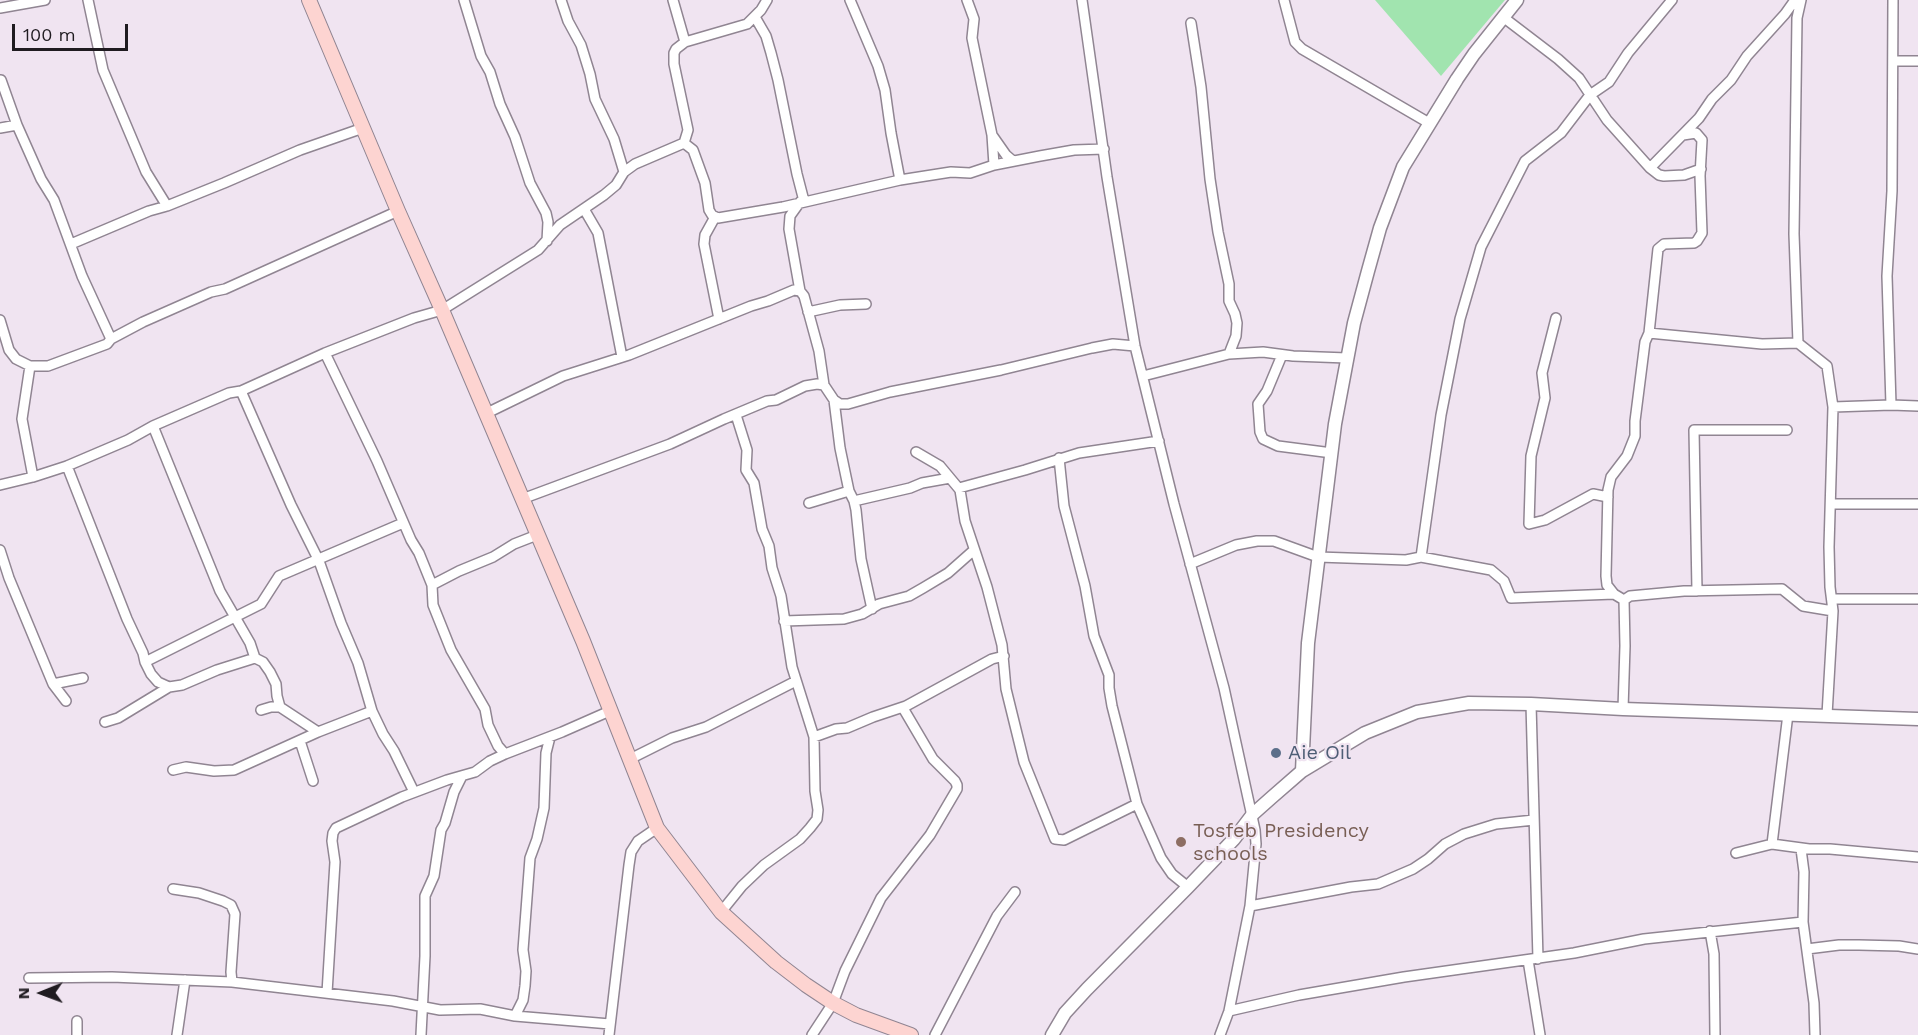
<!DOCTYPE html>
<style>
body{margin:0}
#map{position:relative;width:1918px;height:1035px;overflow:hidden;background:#f0e4f1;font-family:"Work Sans",sans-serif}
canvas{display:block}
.north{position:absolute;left:12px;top:963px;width:60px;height:60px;-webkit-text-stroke:4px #f0e4f1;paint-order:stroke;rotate:269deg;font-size:16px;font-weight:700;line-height:24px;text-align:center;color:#1f1b20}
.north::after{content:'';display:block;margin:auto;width:21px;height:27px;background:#1f1b20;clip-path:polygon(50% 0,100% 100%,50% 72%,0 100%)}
.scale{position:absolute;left:12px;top:24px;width:116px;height:27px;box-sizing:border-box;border:3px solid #1f1b20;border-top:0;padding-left:8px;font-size:18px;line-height:21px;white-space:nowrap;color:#1f1b20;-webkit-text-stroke:4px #f0e4f1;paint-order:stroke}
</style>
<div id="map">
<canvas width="1918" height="1035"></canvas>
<div class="north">N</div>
<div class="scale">100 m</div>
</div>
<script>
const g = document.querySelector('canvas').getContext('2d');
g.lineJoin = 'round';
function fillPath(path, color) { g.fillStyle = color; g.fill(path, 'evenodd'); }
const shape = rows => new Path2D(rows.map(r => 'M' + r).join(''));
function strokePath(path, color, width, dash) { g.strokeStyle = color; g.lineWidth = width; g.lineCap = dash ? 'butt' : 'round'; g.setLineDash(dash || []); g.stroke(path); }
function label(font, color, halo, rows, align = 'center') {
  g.font = font + ' "Work Sans",sans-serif'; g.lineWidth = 4.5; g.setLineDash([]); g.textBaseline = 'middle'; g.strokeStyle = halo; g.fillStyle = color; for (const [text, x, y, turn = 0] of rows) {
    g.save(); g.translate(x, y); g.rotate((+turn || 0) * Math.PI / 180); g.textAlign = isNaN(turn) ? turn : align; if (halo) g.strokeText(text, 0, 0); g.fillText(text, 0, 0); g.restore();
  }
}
fillPath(shape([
 [1375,0,1505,0,1441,76]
]), '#a1e4af');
const minor = shape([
 [88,0,103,70,146,172,167,206],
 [464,0,481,56,490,72,500,104,515,137,530,183,546,213,548,222,547,241],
 [561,0,568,21,581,45,590,74,595,99,614,139,624,172],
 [673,0,685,42],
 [850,0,878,66,885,90,891,133,900,180],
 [967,0,974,19,972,38,992,135,994,165],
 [1082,0,1107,177,1135,346,1174,504,1224,688,1255,830,1256,844,1250,906,1229,1011,1220,1035],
 [1284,0,1295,42,1302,49,1429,123],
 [1801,0,1797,18,1794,234,1798,343,1827,366,1833,407,1829,547,1830,587,1833,611,1827,715],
 [0,8,45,0],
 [755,17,766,36,771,53,778,80,797,174,804,201],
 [1503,17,1558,59,1579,78,1607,120,1650,168,1659,175,1664,176,1684,175,1701,169],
 [1191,23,1201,87,1210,179,1218,232,1229,284,1229,301,1235,314,1237,323,1236,336,1229,354],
 [1893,61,1918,61],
 [1,80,17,125],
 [0,128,17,125,41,179,54,200,82,276,111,339],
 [992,135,1006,155,1013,161],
 [684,143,693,150,705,183,709,210,712,215,718,218,783,207,900,180,951,172,970,173,994,165,1040,156,1074,150,1104,149],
 [684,143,688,130,674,64,674,53,676,49,685,42,747,24,761,10,767,0],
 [1650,168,1699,118,1712,99,1731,80,1747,56,1785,14,1795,0],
 [800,202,790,216,789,229,800,291,804,296,819,351,824,385],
 [584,209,598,233,622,357],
 [715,217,705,235,704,244,719,319],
 [71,244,149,211,167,206,224,183,300,150,363,128],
 [808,312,840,305,866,304],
 [1556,318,1542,373,1545,398,1531,456,1529,524,1545,520,1593,494,1608,497],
 [0,320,9,350,16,359,30,366,48,366,107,344,111,339,143,322,211,292,225,289,398,211],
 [1649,333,1762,344,1798,343],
 [325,353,377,461,411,540,419,553,432,585,433,605,451,650,485,709,488,725,498,746,505,754],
 [1282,355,1267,391,1258,404,1260,432,1263,439,1278,446,1332,453],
 [30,366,22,419,33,477],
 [1143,376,1229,354,1263,352,1293,356,1347,358],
 [241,391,291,505,319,561,341,623,358,663,372,711,383,734,394,751,414,792],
 [834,400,840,448,849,491,854,501,856,510,861,559,872,609],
 [1891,405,1887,276,1892,191,1893,0],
 [1833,407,1891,405,1918,406],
 [487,413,563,376,629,355,751,306,768,301,794,290,800,291],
 [153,426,220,591,250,643,255,658],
 [916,452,940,466,960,490,965,521,987,587,1002,645,1006,689,1024,762,1055,839,1064,840,1137,804],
 [1059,458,1064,506,1085,586,1094,636,1109,675,1109,688,1112,706,1137,804,1161,858,1172,874,1188,887],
 [67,466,127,619,143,653,145,662,151,674,158,682,169,687,182,685,217,670,255,658,263,662,270,672,276,684,277,696,280,707],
 [0,485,33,477,67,466,128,440,153,426,229,393,241,391,325,353,414,318,442,310,538,250,560,225,604,195,616,185,624,172,635,164,684,143],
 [959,488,1025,470,1079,453,1159,441],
 [522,499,670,444,724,419,767,401,776,400,805,386,817,384,824,385,834,400,840,404,848,404,890,392,1001,370,1092,348,1113,344,1135,346],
 [854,501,910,488,922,483,950,478],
 [809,503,849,491],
 [1831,504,1918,504],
 [0,550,9,578,53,684,83,678],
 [1421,557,1441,415,1460,319,1481,247,1525,161,1561,133,1590,95,1609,82,1628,53,1672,0],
 [1190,564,1236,545,1257,541,1274,541,1318,557,1406,560,1421,557,1491,570,1504,581,1511,598,1614,594],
 [432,585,459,571,493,557,514,544,537,535],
 [1697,591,1694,430,1787,430],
 [1832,599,1918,599],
 [1624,600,1614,594,1607,585,1606,576,1608,490,1611,477,1627,456,1635,436,1635,421,1645,342,1649,333,1658,249,1664,244,1694,243,1697,241,1702,233,1700,176,1702,140,1696,133,1683,135],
 [1624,600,1630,596,1684,591,1782,589,1803,606,1833,611],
 [784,621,844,619,862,614,879,604,909,596,923,588,948,573,974,550],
 [145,662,261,604,279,576,403,523],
 [53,684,66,701],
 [1531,704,1538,959],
 [1623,709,1625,646,1624,600],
 [261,710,271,707,280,707,318,732],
 [105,722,118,718,169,687],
 [814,737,836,729,847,728,873,717,906,706,992,659,1004,656],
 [300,741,313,781],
 [630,759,672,738,706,727,796,681],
 [173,770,186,767,214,771,234,770,318,732,372,711],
 [1772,844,1788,714],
 [1801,849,1804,872,1803,922,1814,1003,1815,1035],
 [1736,853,1772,844,1809,849,1830,849,1918,857],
 [173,889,199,893,223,901,231,905,235,914,231,972,232,982],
 [1250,906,1351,887,1378,884,1413,869,1428,859,1445,844,1464,834,1496,824,1534,820],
 [721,912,742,886,764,865,800,839,810,828,817,819,818,810,815,791,814,737,792,667,781,596,772,568,769,546,762,529,754,483,746,470,747,450,736,415],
 [1710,931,1714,954,1715,1035],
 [1807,949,1839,945,1859,945,1899,946,1918,949],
 [1528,960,1540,1035],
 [29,978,112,977,232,982,393,1001,440,1010,480,1009,515,1016,610,1024],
 [327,993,335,862,332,841,333,833,336,828,402,797,447,780,475,772,490,761,505,754,562,732,612,710],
 [1229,1011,1299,995,1404,977,1574,953,1644,939,1803,922],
 [515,1016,523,1000,525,986,526,971,523,950,530,858,537,839,544,808,546,753,550,737],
 [77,1035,77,1021],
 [177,1035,185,980],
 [421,1035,425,956,425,896,434,876,441,830,445,823,454,792,462,776],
 [609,1035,629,865,631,852,638,841,657,828],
 [812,1035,833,1003,845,971,881,898,930,835,957,789,957,785,955,781,933,759,903,708],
 [935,1035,997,916,1015,892]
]);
const tertiary = shape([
 [1302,771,1308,643,1335,424,1354,323,1368,271,1380,228,1403,167,1457,79,1474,54,1517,0],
 [1052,1035,1065,1013,1087,989,1188,887,1234,839,1253,814,1271,798,1302,771,1365,733,1417,712,1469,703,1531,704,1623,709,1918,719]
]);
const secondary = shape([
 [309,0,398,211,442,310,583,641,657,828,721,912,776,962,806,985,833,1003,856,1015,911,1035]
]);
strokePath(minor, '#908592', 12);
strokePath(tertiary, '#908592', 15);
strokePath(secondary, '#908592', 16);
strokePath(minor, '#fff', 9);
strokePath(tertiary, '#fff', 12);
strokePath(secondary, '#fdd4d1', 14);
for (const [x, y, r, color] of [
 [1276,753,6,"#5c6f8a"],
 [1181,842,6,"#8d6e63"]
]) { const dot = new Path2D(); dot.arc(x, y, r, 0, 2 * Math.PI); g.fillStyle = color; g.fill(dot); strokePath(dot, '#f0e4f1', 2); }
label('20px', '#4e5e75', '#f0e4f1', [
 ["Aie Oil",1288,753]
], 'left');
label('20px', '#785e54', '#f0e4f1', [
 ["Tosfeb Presidency",1193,831],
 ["schools",1193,854]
], 'left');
</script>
